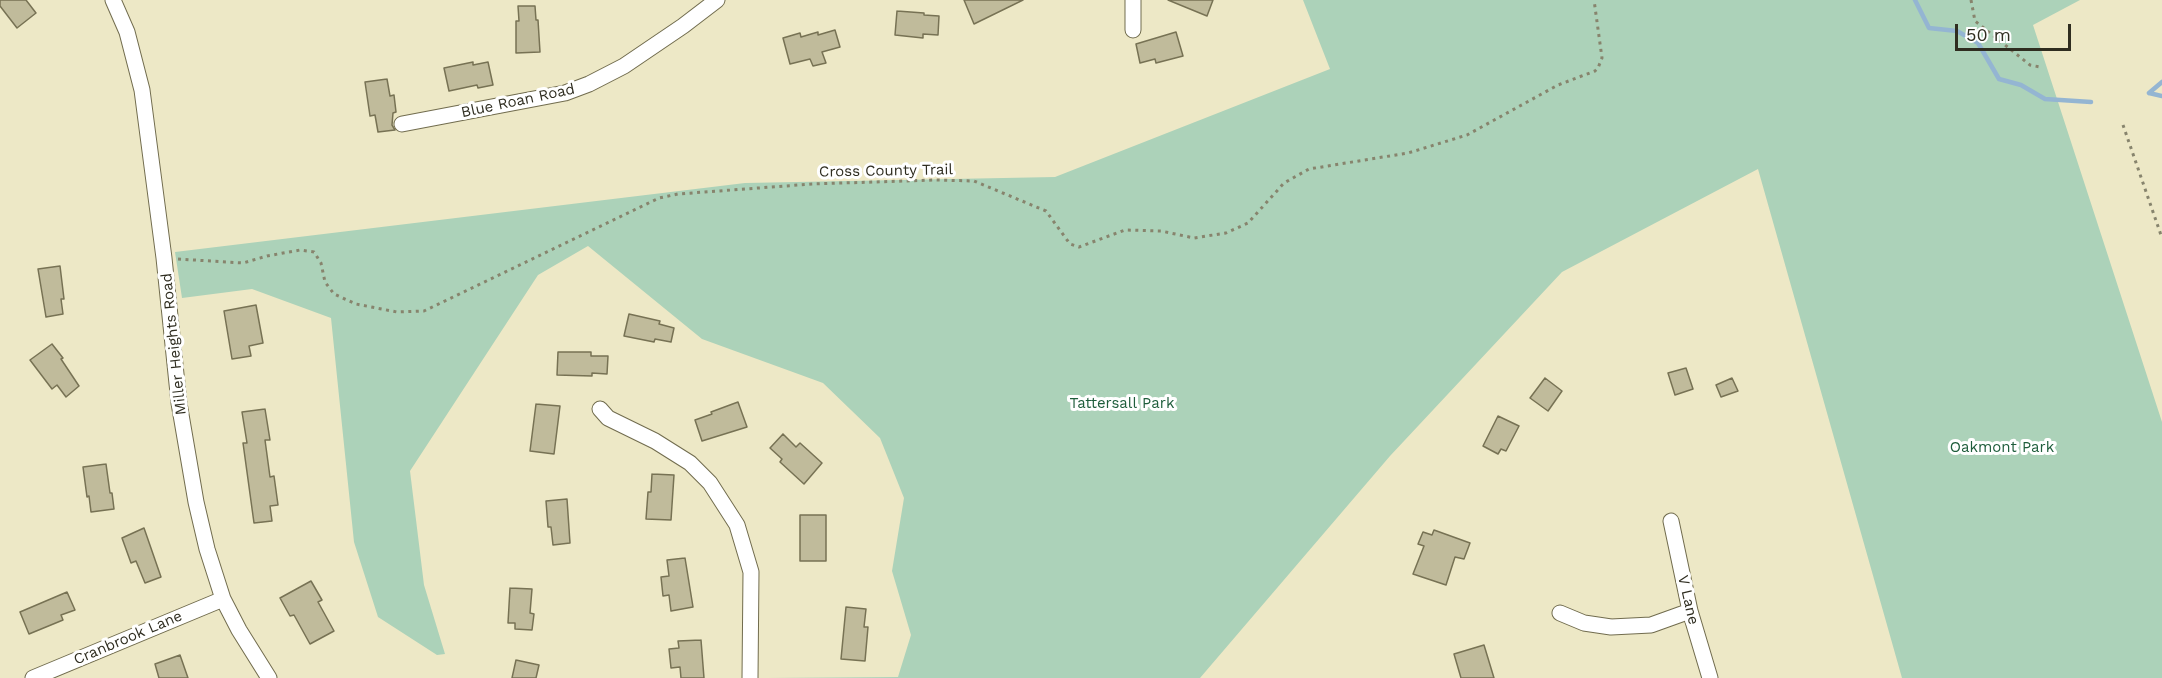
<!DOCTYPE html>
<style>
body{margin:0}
#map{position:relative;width:2162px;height:678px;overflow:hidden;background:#ede8c6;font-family:"Work Sans",sans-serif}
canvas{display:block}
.scale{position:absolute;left:1955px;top:24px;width:116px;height:27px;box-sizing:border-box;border:3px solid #2f2d20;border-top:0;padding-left:8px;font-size:18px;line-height:21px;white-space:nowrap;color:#2f2d20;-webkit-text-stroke:4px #fff;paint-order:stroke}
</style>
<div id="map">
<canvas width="2162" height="678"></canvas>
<div class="scale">50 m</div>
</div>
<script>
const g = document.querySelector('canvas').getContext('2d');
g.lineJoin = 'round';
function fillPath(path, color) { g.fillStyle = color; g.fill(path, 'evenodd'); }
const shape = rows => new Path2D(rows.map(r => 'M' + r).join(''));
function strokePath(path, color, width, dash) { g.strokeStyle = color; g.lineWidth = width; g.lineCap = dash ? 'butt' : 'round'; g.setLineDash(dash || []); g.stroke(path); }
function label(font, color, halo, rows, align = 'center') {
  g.font = font + ' "Work Sans",sans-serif'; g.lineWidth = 6; g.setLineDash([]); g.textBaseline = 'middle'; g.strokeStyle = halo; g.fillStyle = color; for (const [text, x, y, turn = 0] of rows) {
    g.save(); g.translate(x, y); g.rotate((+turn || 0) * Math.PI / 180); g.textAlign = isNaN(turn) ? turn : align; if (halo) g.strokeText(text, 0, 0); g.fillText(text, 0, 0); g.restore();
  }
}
fillPath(shape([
 [1303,0,2080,0,2033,25,2162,422,2162,678,1902,678,1758,169,1562,272,1390,456,1200,678,768,678,898,677,911,635,892,571,904,498,880,438,823,383,702,339,588,246,538,275,410,471,424,585,445,654,437,655,378,617,354,542,331,318,252,289,182,298,175,252,745,183,1055,177,1330,69]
]), '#acd2b9');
strokePath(shape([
 [1915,0,1929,28,1957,31,1978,43,1999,79,2021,85,2045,99,2091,102],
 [2149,93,2162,82],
 [2149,93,2162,96]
]), '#94b5d2', 4.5);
const building = shape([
 [0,0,26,0,36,13,17,28,0,6,0,0],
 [964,0,1023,0,974,24,964,0],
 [1168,0,1213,0,1207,16,1168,0],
 [518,6,535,6,536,20,538,20,540,52,516,53,516,21,519,21,518,6],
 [897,11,924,13,924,15,939,16,938,35,923,34,923,38,895,35,897,11],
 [835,30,840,47,822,52,826,63,813,66,810,59,790,64,783,38,800,33,801,37,818,32,818,35,835,30],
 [1176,32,1183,56,1156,63,1155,59,1140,63,1136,44,1176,32],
 [473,62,473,65,488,62,493,85,478,88,477,85,449,91,444,68,473,62],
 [387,79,390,96,394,95,396,112,393,113,392,125,395,130,378,132,375,115,370,116,365,82,387,79],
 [60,266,64,299,61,299,63,314,46,317,38,269,60,266],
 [256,305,263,343,249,346,251,356,232,359,224,311,256,305],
 [629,314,660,321,659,324,674,328,671,342,655,339,654,342,624,336,629,314],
 [52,344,63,358,61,359,79,386,66,397,57,385,52,389,30,360,52,344],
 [558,352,591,352,591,356,608,356,607,374,592,373,592,376,557,375,558,352],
 [1686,368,1693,389,1675,395,1668,373,1686,368],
 [1545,378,1562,391,1548,411,1530,398,1545,378],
 [1732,378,1738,391,1721,397,1716,385,1732,378],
 [738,402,747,427,702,441,695,420,712,414,711,412,738,402],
 [536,404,560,406,554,454,530,451,536,404],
 [265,409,270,440,265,440,270,477,274,476,278,505,270,506,272,521,254,523,243,443,247,443,242,412,265,409],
 [1498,416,1519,426,1506,451,1501,449,1498,454,1483,446,1498,416],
 [783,434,796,447,800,443,822,463,804,484,780,462,782,459,770,448,783,434],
 [106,464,110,493,112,493,114,509,91,512,89,496,87,497,83,467,106,464],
 [652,474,674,475,671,520,646,519,648,492,651,492,652,474],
 [567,499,570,543,553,545,551,527,548,527,546,501,567,499],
 [800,515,826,515,826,561,800,561,800,515],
 [144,528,161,577,145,583,136,561,131,563,122,538,144,528],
 [1434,530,1470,543,1464,559,1455,557,1446,585,1413,574,1424,546,1418,544,1423,532,1432,535,1434,530],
 [685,558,693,607,671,611,669,595,663,596,661,577,669,576,667,560,685,558],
 [311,581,322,600,318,602,334,631,310,644,294,615,290,616,280,598,311,581],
 [510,588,532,589,530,613,534,614,532,630,515,629,515,623,508,623,510,588],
 [67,592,75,610,61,615,63,620,29,634,20,612,67,592],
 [846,607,866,609,864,627,868,627,865,661,841,659,846,607],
 [701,640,704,678,681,678,680,667,671,668,669,649,679,648,678,641,701,640],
 [1484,645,1494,678,1461,678,1454,654,1484,645],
 [180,655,188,678,159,678,155,664,180,655],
 [516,660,539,665,536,678,512,678,516,660]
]);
fillPath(building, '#c0bb9b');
strokePath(building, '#777254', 1.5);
const minor = shape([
 [113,0,127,32,142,90,164,258,179,403,196,502,207,549,223,599,239,630,269,678],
 [1133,0,1133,30],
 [402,124,565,93,589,84,624,66,683,26,717,0],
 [600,409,608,418,655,441,690,463,710,483,737,525,751,572,750,678],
 [1671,521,1690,611,1710,678],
 [1560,613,1584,623,1611,627,1651,625,1690,611],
 [33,678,223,599]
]);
strokePath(minor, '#716c4e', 17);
strokePath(shape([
 [1971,0,1975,21,2030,65,2040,67],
 [2123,125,2162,238],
 [178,259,243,263,267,256,300,250,314,252,321,263,325,282,334,294,356,304,397,312,424,311,659,198,678,194,812,184,935,180,974,181,1046,211,1070,244,1079,247,1125,230,1161,231,1194,238,1226,233,1248,223,1284,183,1309,169,1408,153,1467,135,1558,85,1595,71,1598,68,1602,58,1594,0]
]), '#87846d', 3, [3, 4.5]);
strokePath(minor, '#fff', 15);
label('15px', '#2f2d20', '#fff', [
 ["Blue Roan Road",518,101,-12],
 ["Cross County Trail",886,171,-1],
 ["Miller Heights Road",174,344,-96],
 ["V Lane",1688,600,77],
 ["Cranbrook Lane",128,638,-23]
]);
label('15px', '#1e5d3b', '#fff', [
 ["Tattersall Park",1122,404],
 ["Oakmont Park",2002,448]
]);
</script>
